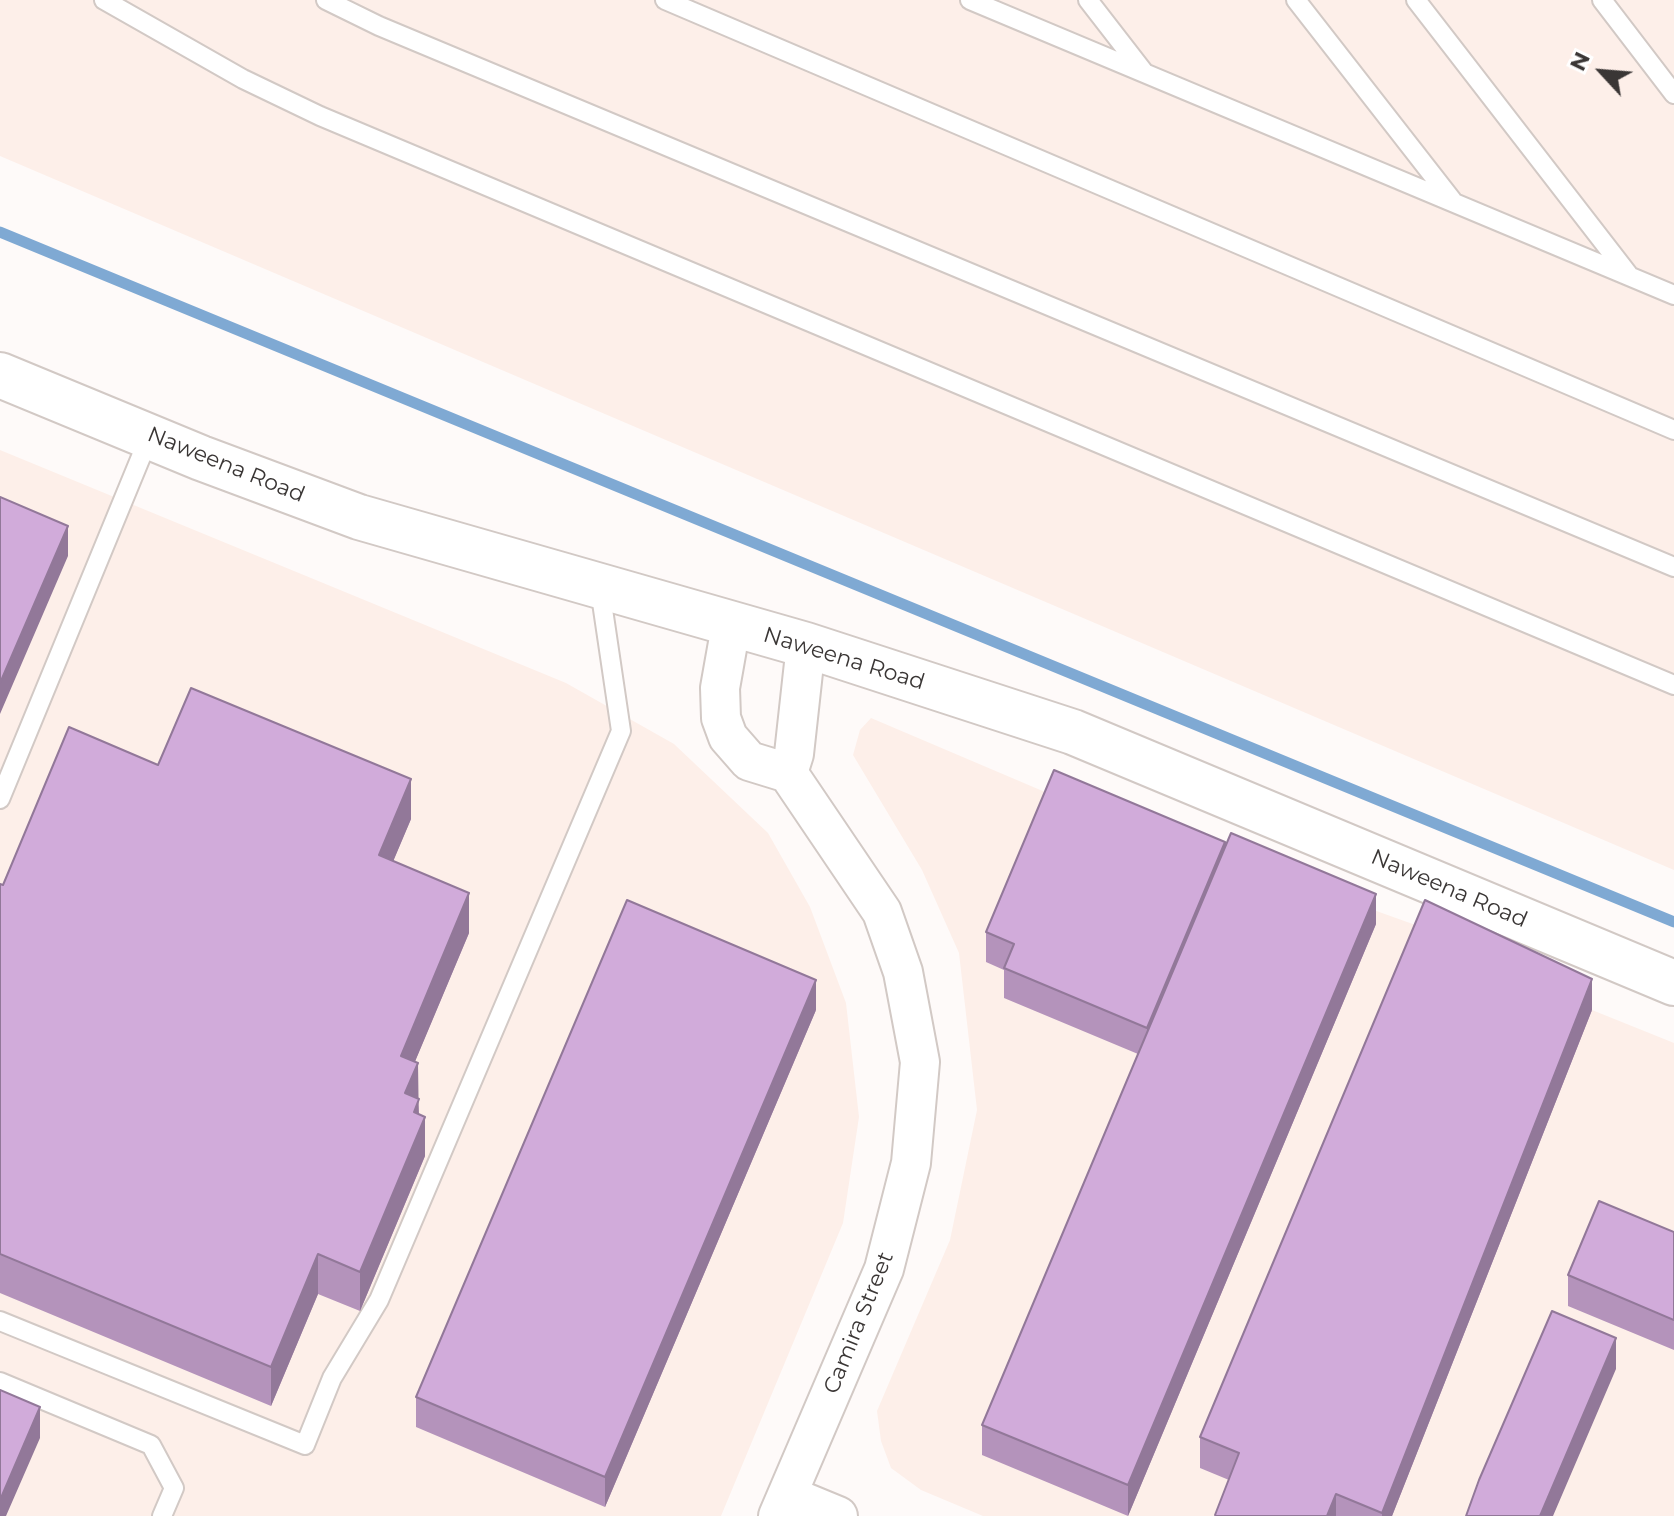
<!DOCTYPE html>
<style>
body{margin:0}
#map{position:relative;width:1674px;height:1516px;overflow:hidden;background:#fefaf9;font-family:Montserrat,sans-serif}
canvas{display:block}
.north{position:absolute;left:1562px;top:32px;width:80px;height:80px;-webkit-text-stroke:6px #fff;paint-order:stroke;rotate:296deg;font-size:22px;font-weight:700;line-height:32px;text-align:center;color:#3a3635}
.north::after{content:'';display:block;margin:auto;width:28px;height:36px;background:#3a3635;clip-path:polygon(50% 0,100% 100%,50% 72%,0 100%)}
</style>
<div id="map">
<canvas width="1674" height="1516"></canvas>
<div class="north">N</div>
</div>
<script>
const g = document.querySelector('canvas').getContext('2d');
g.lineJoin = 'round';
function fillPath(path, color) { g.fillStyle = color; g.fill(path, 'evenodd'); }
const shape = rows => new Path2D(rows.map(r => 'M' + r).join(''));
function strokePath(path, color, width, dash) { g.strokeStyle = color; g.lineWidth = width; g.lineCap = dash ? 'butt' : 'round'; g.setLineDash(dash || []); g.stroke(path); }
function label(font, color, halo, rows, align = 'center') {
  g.font = font + ' Montserrat,sans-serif'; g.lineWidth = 6; g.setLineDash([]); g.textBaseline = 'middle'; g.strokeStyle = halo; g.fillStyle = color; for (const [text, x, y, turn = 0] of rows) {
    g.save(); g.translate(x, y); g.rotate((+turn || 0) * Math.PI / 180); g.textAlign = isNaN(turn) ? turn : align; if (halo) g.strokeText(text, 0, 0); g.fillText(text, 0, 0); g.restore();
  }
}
fillPath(shape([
 [0,0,1674,0,1674,870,0,156],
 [0,450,566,683,674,744,768,833,810,907,846,1003,859,1117,843,1223,721,1516,0,1516],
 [871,718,1045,792,1421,927,1592,1010,1674,1043,1674,1516,983,1516,921,1490,891,1468,881,1441,877,1411,950,1240,977,1110,959,953,922,870,853,755,860,730]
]), '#fdefe9');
strokePath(shape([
 [0,232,1674,922]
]), '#7fa9d3', 11);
const service = shape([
 [104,0,243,79,320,116,1674,685],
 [326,0,379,26,1674,567],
 [665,0,1674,430],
 [970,0,1674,295],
 [1088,0,1143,71],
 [1296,0,1452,200],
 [1416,0,1628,274],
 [1602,0,1674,94],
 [0,799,150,435],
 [0,1321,305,1445,332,1378,379,1300,621,731,600,589],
 [0,1382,151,1445,174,1488,162,1516]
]);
const minor = shape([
 [731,626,720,688,721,718,728,737,749,761,788,773,882,912,903,972,920,1062,911,1163,884,1269,778,1516],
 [788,773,794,754,806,645],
 [787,1495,838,1516]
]);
const tertiary = shape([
 [0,375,201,458,359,517,806,645,1073,732,1674,983]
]);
strokePath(service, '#d2c9c5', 22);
strokePath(minor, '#d2c9c5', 42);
strokePath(tertiary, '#d2c9c5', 48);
strokePath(service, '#fff', 18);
strokePath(minor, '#fff', 38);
strokePath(tertiary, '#fff', 44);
fillPath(shape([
 [158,765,411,819,393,861,469,933,415,1061,419,1114,425,1156,360,1311,318,1294,271,1406,0,1293,0,884,3,885],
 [1225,847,1376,924,1128,1516,982,1455,982,1425,1138,1054,1004,998,1004,970,986,962,986,932],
 [816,1010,605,1507,416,1427,416,1397],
 [1592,1010,1392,1516,1215,1516,1229,1480,1200,1468,1200,1437],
 [1674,1232,1674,1350,1568,1306,1568,1275]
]), '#b493bb');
fillPath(shape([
 [68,526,68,556,0,714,0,683],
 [411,779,411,819,379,895,379,855],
 [1225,842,1225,873,1147,1058,1147,1028],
 [469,893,469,933,401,1095,401,1056],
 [1376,894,1376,924,1128,1516,1128,1485],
 [1592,979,1592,1010,1392,1516,1382,1516,1382,1513],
 [816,980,816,1010,605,1507,605,1477],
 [418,1063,419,1131,425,1117,425,1156,360,1311,360,1272,405,1093],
 [318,1254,318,1294,271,1406,271,1367],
 [1616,1338,1616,1369,1553,1516,1540,1516],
 [40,1407,40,1438,6,1516,0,1516,0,1500],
 [1336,1494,1336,1516,1327,1516]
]), '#927899');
const building = shape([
 [0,497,68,526,0,683,0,497],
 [191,688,411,779,379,855,469,893,401,1056,418,1063,405,1093,419,1099,414,1112,425,1117,360,1272,318,1254,271,1367,0,1254,0,884,3,885,69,727,158,765,191,688],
 [1054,770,1225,842,1147,1028,1004,968,1014,944,986,932,1054,770],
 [1231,833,1376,894,1128,1485,982,1425,1231,833],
 [627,900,816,980,605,1477,416,1397,627,900],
 [1425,900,1592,979,1382,1513,1336,1494,1327,1516,1216,1516,1215,1515,1239,1453,1200,1437,1425,900],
 [1599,1201,1674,1232,1674,1320,1568,1275,1599,1201],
 [1552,1311,1616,1338,1540,1516,1466,1516,1479,1480,1552,1311],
 [0,1390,40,1407,0,1500,0,1390]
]);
fillPath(building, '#d1abda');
strokePath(building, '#927899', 2);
label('22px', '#3a3635', '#fff', [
 ["Naweena Road",226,465,22],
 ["Naweena Road",844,659,17],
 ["Naweena Road",1449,889,23],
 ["Camira Street",859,1323,-68]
]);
</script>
